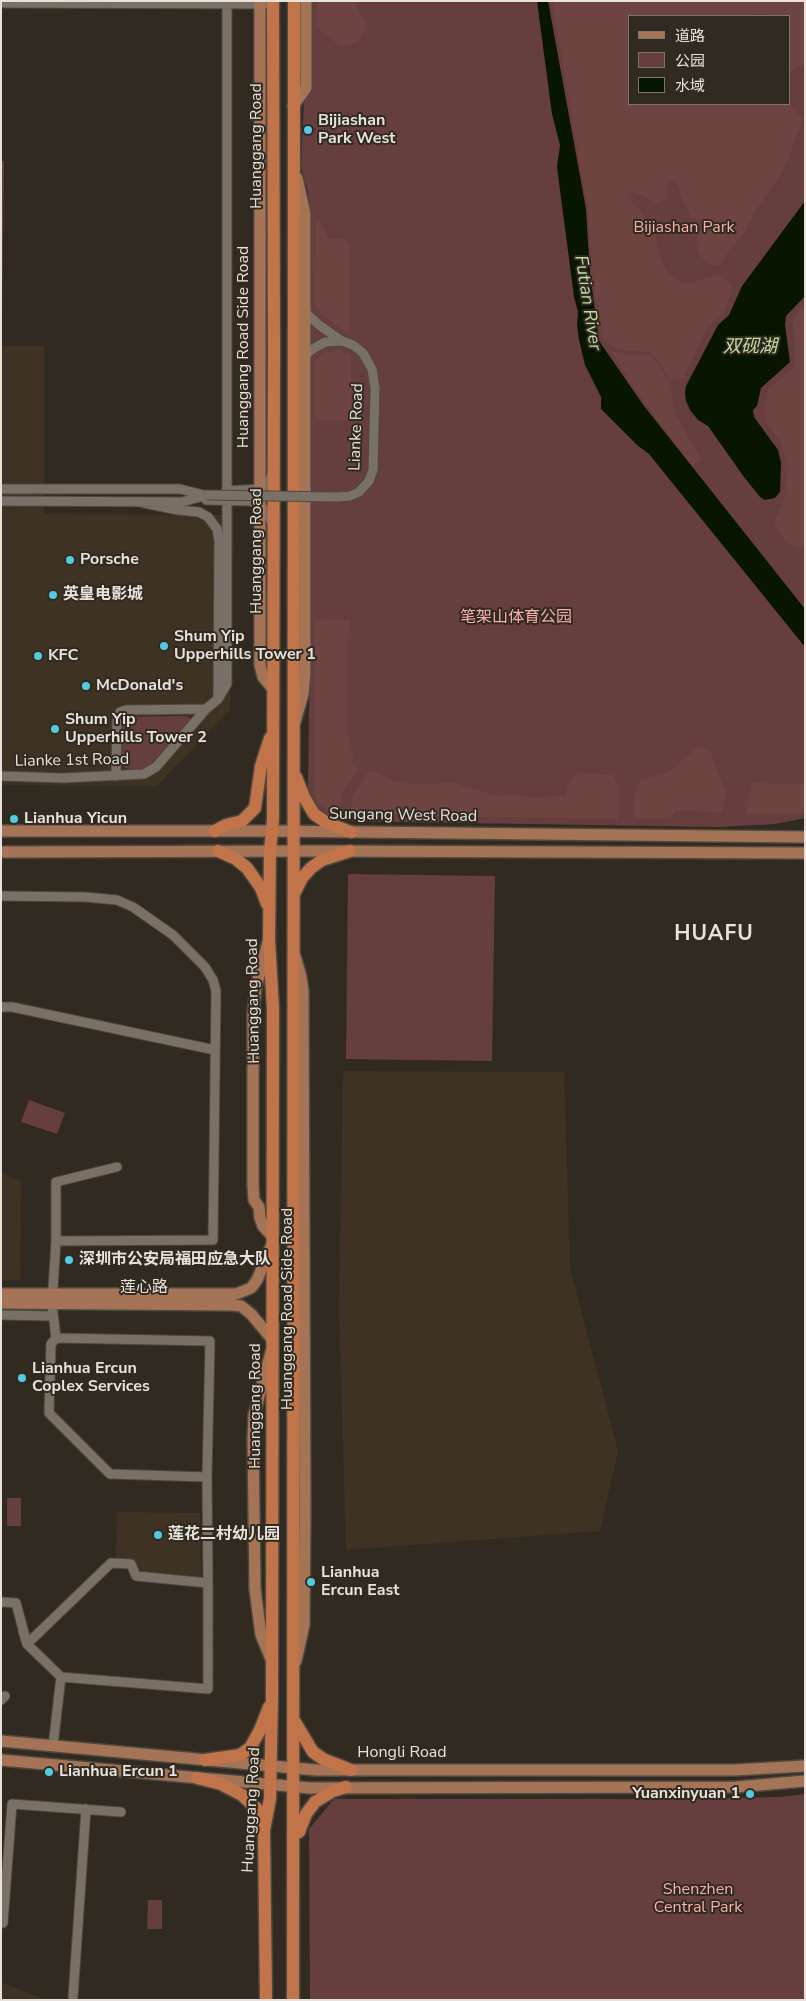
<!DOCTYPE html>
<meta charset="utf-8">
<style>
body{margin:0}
#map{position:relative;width:806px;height:2001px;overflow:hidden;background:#312a20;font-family:"Nunito Sans","Noto Sans SC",sans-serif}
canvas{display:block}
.frame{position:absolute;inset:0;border:2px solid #e7e2db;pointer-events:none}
.legend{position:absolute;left:628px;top:15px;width:162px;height:90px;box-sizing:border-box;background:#312a20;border:1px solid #7a746b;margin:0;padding:6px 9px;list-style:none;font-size:15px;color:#e7e2db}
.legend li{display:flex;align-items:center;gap:10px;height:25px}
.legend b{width:25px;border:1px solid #7a746b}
</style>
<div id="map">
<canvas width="806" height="2001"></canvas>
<div class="frame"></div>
<ul class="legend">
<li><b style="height:6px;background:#a57355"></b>道路</li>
<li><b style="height:14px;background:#663e3d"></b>公园</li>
<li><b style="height:14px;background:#081500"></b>水域</li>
</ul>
</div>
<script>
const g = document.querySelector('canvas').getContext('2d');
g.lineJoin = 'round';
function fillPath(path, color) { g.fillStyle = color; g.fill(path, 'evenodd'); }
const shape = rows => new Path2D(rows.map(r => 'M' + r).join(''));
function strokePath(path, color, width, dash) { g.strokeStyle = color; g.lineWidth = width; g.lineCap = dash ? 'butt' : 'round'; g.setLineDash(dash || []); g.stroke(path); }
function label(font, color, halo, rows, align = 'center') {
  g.font = font + ' "Nunito Sans","Noto Sans SC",sans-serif'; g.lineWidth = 4; g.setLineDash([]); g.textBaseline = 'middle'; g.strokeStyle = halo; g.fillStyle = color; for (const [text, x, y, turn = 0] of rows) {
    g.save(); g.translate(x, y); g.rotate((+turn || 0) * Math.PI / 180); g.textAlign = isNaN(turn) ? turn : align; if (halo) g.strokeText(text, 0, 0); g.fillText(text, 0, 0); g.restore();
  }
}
fillPath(shape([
 [1,346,44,346,44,514,233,515,230,710,157,786,1,785],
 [343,1071,564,1072,570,1268,618,1451,600,1531,346,1550,339,1310],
 [1,1172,21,1182,20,1280,1,1280],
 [117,1512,200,1513,201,1580,139,1573,135,1560,116,1558],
 [1,1982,46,2000,1,2000]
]), '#3e3323');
fillPath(shape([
 [310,1,805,1,805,818,775,824,719,827,338,821,320,816,309,793,308,787,311,565,308,192,301,167,304,101,310,92],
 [630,16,790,16,790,104,630,104],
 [1,161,4,161,2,314,1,314],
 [187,716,191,720,190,723,148,767,137,770,125,768,121,761,121,726,124,721,133,717],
 [348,874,495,876,492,1061,346,1059],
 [29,1100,65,1113,57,1134,21,1122],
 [7,1498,21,1498,21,1526,7,1526],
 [805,1794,805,2000,310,2000,309,1829,334,1799,676,1799,780,1797],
 [148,1900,162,1900,162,1929,147,1929]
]), '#663e3d');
fillPath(shape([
 [317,1,354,1,368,27,358,42,341,47,317,27],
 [552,1,805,1,805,65,798,66,790,72,790,16,764,16,762,14,750,16,630,16,630,104,790,103,793,109,803,119,788,160,778,179,753,214,744,234,730,249,720,265,709,265,700,255,696,246,698,233,705,226,702,219,692,219,684,204,678,185,674,182,668,181,667,193,665,200,654,204,645,196,629,191,628,199,639,209,656,237,661,258,667,272,678,281,690,283,721,274,732,285,729,299,723,313,715,320,705,333,683,378,670,381,660,362,649,352,619,350,603,342,592,272,588,212],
 [316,221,320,221,329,239,345,239,350,245,349,334,330,321,315,307],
 [805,304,805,549,786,543,774,522,783,502,788,470,781,443,766,421,764,406,768,390,795,366,795,352,793,321,799,309],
 [609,349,620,354,649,355,658,364,671,385,675,414,702,460,692,466,646,405],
 [340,350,351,355,351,420,315,420,315,362,323,353],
 [315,619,350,620,346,658,347,734,353,753,352,763,359,768,342,793,339,814,329,814,317,801,314,792],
 [698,747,710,751,726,793,722,812,676,811,671,818,634,818,634,800,639,781,669,772],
 [374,771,391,780,408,784,431,784,452,782,496,796,510,794,529,797,565,796,567,785,577,772,613,775,618,784,618,819,350,814,353,795,368,772],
 [752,783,805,784,805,814,746,814]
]), '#6e4443');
fillPath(shape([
 [537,1,548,1,586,209,590,273,599,341,644,406,805,609,805,647,649,454,637,445,601,409,601,397,585,365,579,340,577,325,578,312,574,297,557,167,560,145,552,114],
 [805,201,805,296,786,316,785,325,790,362,761,388,757,406,753,410,754,417,778,450,781,463,780,492,775,498,765,500,760,497,744,477,708,426,698,420,690,410,686,401,685,393,686,386,718,325,729,315,742,286]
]), '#081500');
const minor = shape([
 [1,3,265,4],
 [304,311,319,325,342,341,353,345,363,353,372,369,375,388],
 [305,356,311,350,325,342,342,341],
 [1,489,180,489,204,495],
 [226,491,260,489,268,484,272,474],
 [206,500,249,501,259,504,268,513,271,521],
 [1,501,182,502,207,495],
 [139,502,178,510,199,512,208,517,217,529,219,541,218,699],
 [1,776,63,778,144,774,156,767,206,709,218,699,227,684,227,1],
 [116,776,117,720,120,712,126,710,206,709],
 [1,896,85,897,117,900,133,907,173,935,205,967,213,980,216,991,213,1240,56,1241],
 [1,1007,12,1007,215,1050],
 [117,1167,56,1182,56,1241,52,1304,56,1338,51,1344,49,1413,110,1474,207,1477],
 [1,1315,53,1316],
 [56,1338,210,1341,207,1477,208,1583,208,1689,61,1677,27,1644,111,1563,131,1564,136,1576,208,1583],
 [1,1602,16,1603,27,1644,23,1631],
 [1,1700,5,1696],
 [53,1746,61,1677],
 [1,1923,3,1923,12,1804,121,1812],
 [73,1997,86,1809]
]);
const major = shape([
 [260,1,260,665,263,677,273,689],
 [293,106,306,88,306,1],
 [295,722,303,694,305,672,305,214,297,178],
 [1,831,272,831,805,837],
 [1,852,317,851,805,853],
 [268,942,256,987,253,1014,253,1186,254,1200,259,1207,260,1218,263,1226,272,1236],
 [295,956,301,977,303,991,305,1513,304,1625,296,1661],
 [1,1294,236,1294,251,1288,257,1280,272,1244],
 [1,1303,232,1305,241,1306,251,1314,272,1339],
 [271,1352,254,1415,253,1439,255,1589,261,1635,271,1659],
 [1,1741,316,1770,734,1770,805,1766],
 [1,1760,310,1788,736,1787,805,1781]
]);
const highway = shape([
 [296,777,304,797,314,814,327,823,351,832],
 [215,831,226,825,242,821,255,808,261,766,270,738],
 [218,851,236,859,247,868,261,888,267,904],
 [294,894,302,878,311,868,322,860,350,851],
 [295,1722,313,1752,323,1759,351,1770],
 [205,1760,240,1755,250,1748,260,1730,269,1707],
 [197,1778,221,1784,242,1795,257,1809,263,1829],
 [293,1838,293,1834,299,1832,306,1814,315,1802,333,1791,346,1787],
 [266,2000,264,1830,270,1799,272,1698,273,1009,269,940,270,851,273,819,274,346,273,1],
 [293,2000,294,1]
]);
strokePath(minor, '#4f4840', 11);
strokePath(major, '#4f4840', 14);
strokePath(highway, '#4f4840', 15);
strokePath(minor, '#7a7166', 9);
strokePath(major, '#a57355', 11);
strokePath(highway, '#c1744a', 12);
const minorBridge = shape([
 [207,495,337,497,350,496,359,492,369,481,373,470,375,388]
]);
strokePath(minorBridge, '#4f4840', 11, []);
strokePath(minorBridge, '#7a7166', 9);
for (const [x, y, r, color] of [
 [308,130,5,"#54cade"],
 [70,560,5,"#54cade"],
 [53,595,5,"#54cade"],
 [164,646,5,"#54cade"],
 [38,656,5,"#54cade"],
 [86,686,5,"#54cade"],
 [55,729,5,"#54cade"],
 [14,819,5,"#54cade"],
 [69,1260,5,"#54cade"],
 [22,1378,5,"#54cade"],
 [158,1535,5,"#54cade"],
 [311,1582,5,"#54cade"],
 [49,1772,5,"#54cade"],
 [750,1794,5,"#54cade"]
]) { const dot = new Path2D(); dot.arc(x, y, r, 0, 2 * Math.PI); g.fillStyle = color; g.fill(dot); strokePath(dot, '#312a20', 2); }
label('bold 16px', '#e7e2db', '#312a20', [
 ["Bijiashan",318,121],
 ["Park West",318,139],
 ["Porsche",80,560],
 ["英皇电影城",63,595],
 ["Shum Yip",174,637],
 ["Upperhills Tower 1",174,655],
 ["KFC",48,656],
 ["McDonald's",96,686],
 ["Shum Yip",65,720],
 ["Upperhills Tower 2",65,738],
 ["Lianhua Yicun",24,819],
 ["深圳市公安局福田应急大队",79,1260],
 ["Lianhua Ercun",32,1369],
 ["Coplex Services",32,1387],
 ["莲花二村幼儿园",168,1535],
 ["Lianhua",321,1573],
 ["Ercun East",321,1591],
 ["Lianhua Ercun 1",59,1772],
 ["Yuanxinyuan 1",740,1794,"right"]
], 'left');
label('16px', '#e7e2db', '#312a20', [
 ["Huanggang Road",257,146,-90],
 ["Huanggang Road Side Road",244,347,-90],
 ["Lianke Road",357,427,-88],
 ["Huanggang Road",257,551,-90],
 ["Lianke 1st Road",72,761,-1],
 ["Sungang West Road",403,816,1],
 ["Huanggang Road",254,1001,-91],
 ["莲心路",144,1288],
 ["Huanggang Road Side Road",288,1309,-90],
 ["Huanggang Road",256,1406,-90],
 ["Hongli Road",402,1753],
 ["Huanggang Road",252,1810,-87]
]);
label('16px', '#faafac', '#312a20', [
 ["Bijiashan Park",684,228],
 ["笔架山体育公园",516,618],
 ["Shenzhen",698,1890],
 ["Central Park",698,1908]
]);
label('italic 18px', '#c1dfa1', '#312a20', [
 ["Futian River",587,303,81],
 ["双砚湖",750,348]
]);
g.letterSpacing = '1px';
label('bold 21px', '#e7e2db', '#312a20', [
 ["HUAFU",714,935]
]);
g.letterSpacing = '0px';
</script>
